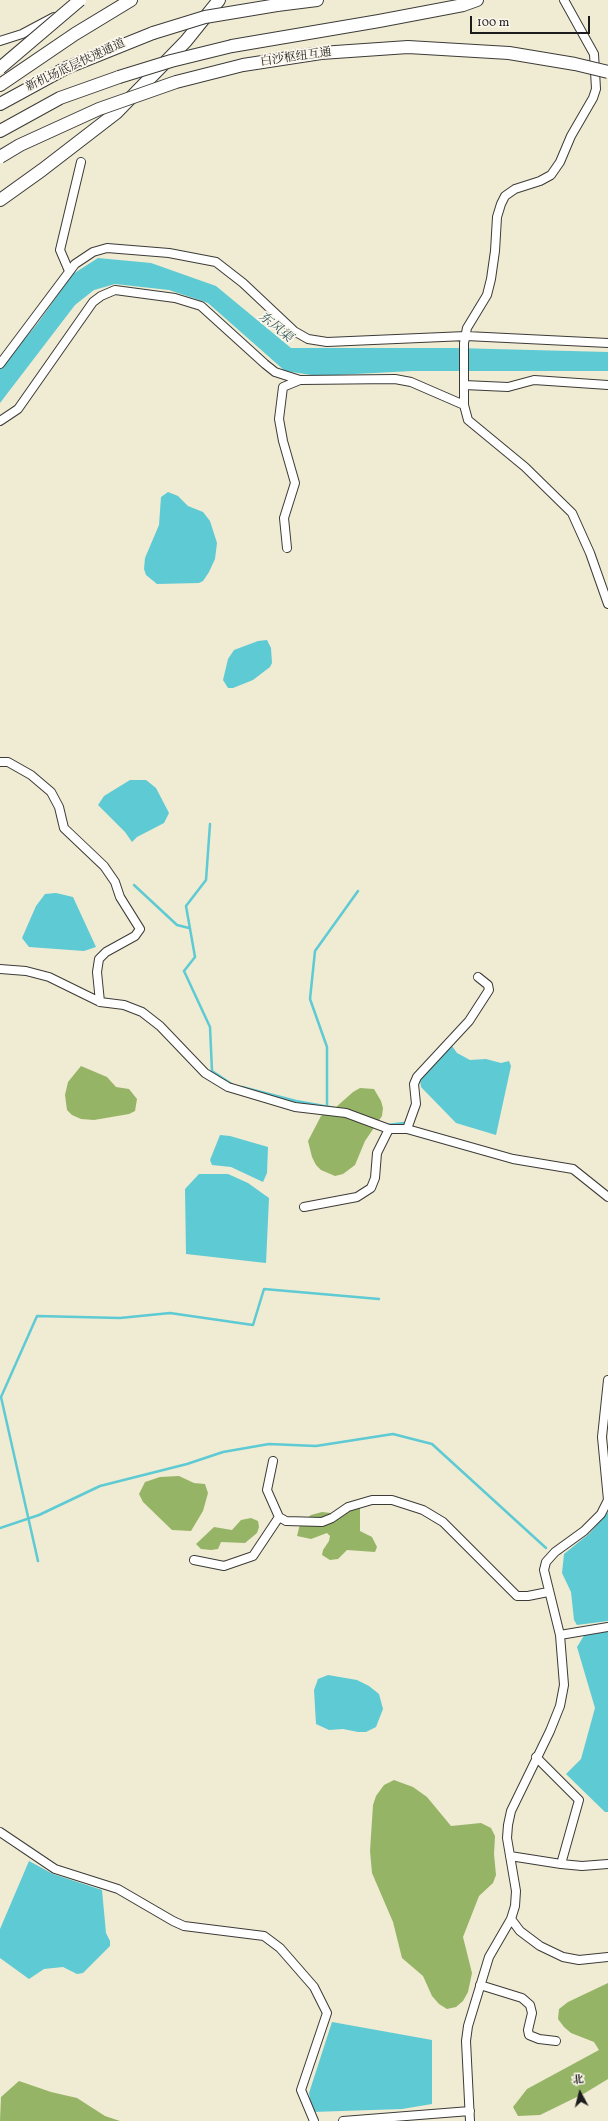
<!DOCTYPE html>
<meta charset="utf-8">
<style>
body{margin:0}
#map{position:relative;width:608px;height:2121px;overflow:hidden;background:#f0ebd3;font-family:Vollkorn,"Noto Serif SC",serif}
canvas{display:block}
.north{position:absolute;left:560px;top:2073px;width:40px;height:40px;-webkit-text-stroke:3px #fbf7ec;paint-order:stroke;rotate:353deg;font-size:11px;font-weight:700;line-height:16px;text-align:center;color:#1c1c1c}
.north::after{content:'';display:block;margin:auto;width:14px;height:18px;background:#1c1c1c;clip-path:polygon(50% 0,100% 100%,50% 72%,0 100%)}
.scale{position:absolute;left:470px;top:16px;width:120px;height:18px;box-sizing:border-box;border:2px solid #1c1c1c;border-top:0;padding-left:5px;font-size:12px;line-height:14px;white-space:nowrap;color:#1c1c1c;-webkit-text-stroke:3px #fbf7ec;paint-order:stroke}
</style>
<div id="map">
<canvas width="608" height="2121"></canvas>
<div class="north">北</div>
<div class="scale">100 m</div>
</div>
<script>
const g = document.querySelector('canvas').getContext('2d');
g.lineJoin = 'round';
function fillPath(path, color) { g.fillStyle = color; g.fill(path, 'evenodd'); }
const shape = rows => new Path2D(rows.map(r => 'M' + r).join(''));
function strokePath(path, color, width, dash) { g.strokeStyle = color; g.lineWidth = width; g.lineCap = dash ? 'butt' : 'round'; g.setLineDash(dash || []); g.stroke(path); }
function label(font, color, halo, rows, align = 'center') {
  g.font = font + ' Vollkorn,"Noto Serif SC",serif'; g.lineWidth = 3.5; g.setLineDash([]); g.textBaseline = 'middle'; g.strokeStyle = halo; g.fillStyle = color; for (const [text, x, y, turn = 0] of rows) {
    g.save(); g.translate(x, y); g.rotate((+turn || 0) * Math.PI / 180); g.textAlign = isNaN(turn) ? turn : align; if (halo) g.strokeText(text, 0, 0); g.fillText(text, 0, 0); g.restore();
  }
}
fillPath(shape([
 [81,1066,107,1077,116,1087,129,1089,137,1099,135,1111,129,1114,94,1120,81,1119,72,1115,67,1110,65,1095,68,1082],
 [360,1088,374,1089,381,1101,383,1108,382,1116,365,1141,355,1165,343,1174,335,1176,321,1170,316,1165,312,1157,308,1141,321,1116,335,1108,353,1092],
 [179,1476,194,1483,205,1484,208,1493,203,1511,191,1531,172,1530,143,1502,139,1494,145,1482,160,1477],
 [355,1505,360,1508,360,1531,372,1537,377,1547,375,1552,347,1550,338,1559,330,1560,322,1555,323,1550,329,1541,330,1536,327,1533,311,1539,297,1536,300,1524,311,1515,322,1512,339,1514],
 [251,1518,258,1521,259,1527,257,1533,245,1543,221,1542,218,1549,211,1550,201,1549,196,1544,214,1527,232,1530,241,1520],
 [394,1780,413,1787,427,1797,451,1826,481,1823,491,1828,495,1836,494,1854,496,1875,493,1883,479,1896,463,1937,472,1973,468,1992,463,2001,456,2007,447,2009,439,2004,432,1996,423,1976,402,1958,393,1922,372,1873,370,1851,373,1805,376,1796,384,1785],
 [608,1983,608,2079,585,2093,540,2115,518,2116,513,2107,527,2089,599,2050,594,2042,571,2033,564,2027,558,2019,559,2009,568,2002],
 [19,2081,51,2092,77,2098,105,2116,120,2121,0,2121,1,2097]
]), '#96b466');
fillPath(shape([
 [98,258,151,263,216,286,291,348,456,348,608,352,608,371,412,371,318,376,285,371,208,303,169,290,115,284,94,290,75,305,0,403,0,369,37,324,73,274],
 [168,492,178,496,188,506,203,512,210,521,217,543,215,559,209,572,203,581,199,583,157,584,146,575,144,569,145,558,159,525,161,497],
 [267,640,271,648,272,663,270,667,253,680,233,688,228,688,223,680,228,659,234,650,258,641],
 [130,780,146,780,156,788,169,813,164,823,137,837,132,842,125,832,98,805,104,796],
 [56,893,73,897,96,947,84,951,29,947,22,938,36,906,45,894],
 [448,1046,452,1046,457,1053,470,1060,486,1059,501,1063,509,1061,511,1066,496,1135,456,1123,421,1087,420,1080],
 [220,1135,230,1136,268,1147,267,1173,263,1182,231,1167,212,1165,210,1160],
 [199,1174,228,1174,248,1183,269,1198,266,1263,186,1254,185,1189],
 [608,1512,608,1621,577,1625,574,1620,571,1592,562,1573,564,1554,590,1533],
 [608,1631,608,1812,605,1812,566,1774,581,1759,595,1708,577,1647,585,1634],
 [328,1675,357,1680,369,1686,379,1694,383,1709,376,1727,366,1732,358,1732,343,1729,329,1730,316,1724,314,1690,318,1679],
 [29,1861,53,1874,102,1890,106,1933,110,1941,110,1946,83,1973,77,1974,63,1967,44,1969,29,1979,0,1958,0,1929],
 [332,2022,432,2040,432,2104,402,2109,312,2112,309,2093]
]), '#5dcad4');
strokePath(shape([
 [210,824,206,880,186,906,195,957,184,971,210,1027,212,1071,233,1085],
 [134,885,177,925,189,928],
 [242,1087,296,1101,335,1108],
 [327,1105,327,1047,310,999,315,951,358,891],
 [387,1125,404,1123],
 [0,1528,39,1515,100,1486,187,1464,223,1452,269,1444,316,1446,393,1434,432,1444,546,1548],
 [38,1561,1,1397,37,1316,120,1318,170,1313,253,1325,264,1289,379,1299]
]), '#5dcad4', 2.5);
const minor = shape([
 [564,0,594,54,596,89,593,98,571,136,560,162,551,175,540,181,515,189,505,196,501,204,497,217,495,251,491,279,487,295,467,328,464,343,464,405,468,420,525,467,572,513,590,553,608,604],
 [0,41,22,34,54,17],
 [69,271,60,250,81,162],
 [0,364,75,264,93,252,107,248,169,253,216,262,243,283,294,331,308,339,327,342,466,336,608,343],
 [464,385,508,387,534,380,608,385],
 [0,421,18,409,93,302,101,296,115,290,175,298,201,306,265,364,275,372,300,380],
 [287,548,284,518,295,483,283,441,279,419,283,387,300,380,395,379,411,382,464,405],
 [0,762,8,762,31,775,51,792,59,807,64,828,104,866,115,882,120,897,140,929,135,936,106,952,99,959,97,972,100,1002],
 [0,969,26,971,49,977,100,1002,124,1005,142,1012,160,1026,205,1073,228,1087,295,1107,346,1113,389,1129,407,1129,513,1159,573,1169,608,1197],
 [407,1129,416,1104,414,1084,417,1077,469,1021,489,990,488,985,478,977],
 [304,1207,357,1197,371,1188,375,1178,377,1153,389,1129],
 [273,1461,267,1490,279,1517,286,1521,322,1522,332,1518,348,1507,372,1500,392,1500,423,1510,443,1522,517,1596,528,1596,548,1592],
 [194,1560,224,1566,253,1556,279,1517],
 [560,1635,608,1627],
 [0,1832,55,1869,118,1889,173,1921,184,1926,264,1936,280,1948,314,1987,327,2013,301,2090,314,2121],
 [510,1856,561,1864,579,1800,536,1757],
 [561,1864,582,1866,608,1864],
 [511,1919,520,1931,540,1946,563,1957,579,1960,608,1957],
 [480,1985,522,1998,530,2005,532,2013,528,2030,529,2035,539,2039,556,2041],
 [343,2121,470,2111],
 [470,2121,466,2041,468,2026,489,1957,511,1919,515,1906,516,1891,507,1838,508,1825,511,1811,550,1731,560,1706,564,1685,560,1635,544,1570,546,1562,555,1552,584,1531,601,1514,608,1500,602,1437,608,1380]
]);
const highway = shape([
 [277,5,317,0],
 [232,46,379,21,463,5,477,0],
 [0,85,75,34,131,0],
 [0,104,66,68,153,33],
 [0,131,60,98,119,77],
 [0,200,42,170,116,113,186,41,219,0]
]);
strokePath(minor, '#3c3b37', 10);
strokePath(highway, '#3c3b37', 14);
strokePath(minor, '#fff', 8);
strokePath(highway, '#fff', 12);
const highwayBridge = shape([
 [153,33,205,17,277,5],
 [0,68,80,0],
 [119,77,171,61,232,46],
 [0,157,20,145,99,109,176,82,243,65,321,53,408,47,509,53,575,64,608,72]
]);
strokePath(highwayBridge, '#3c3b37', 14, []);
strokePath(highwayBridge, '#fff', 12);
label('12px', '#1c1c1c', '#fbf7ec', [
 ["白沙枢纽互通",296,58,-8],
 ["新机场底层快速通道",76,66,-25]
]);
label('italic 13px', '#33595c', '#fbf7ec', [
 ["东风渠",275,328,39]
]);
</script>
